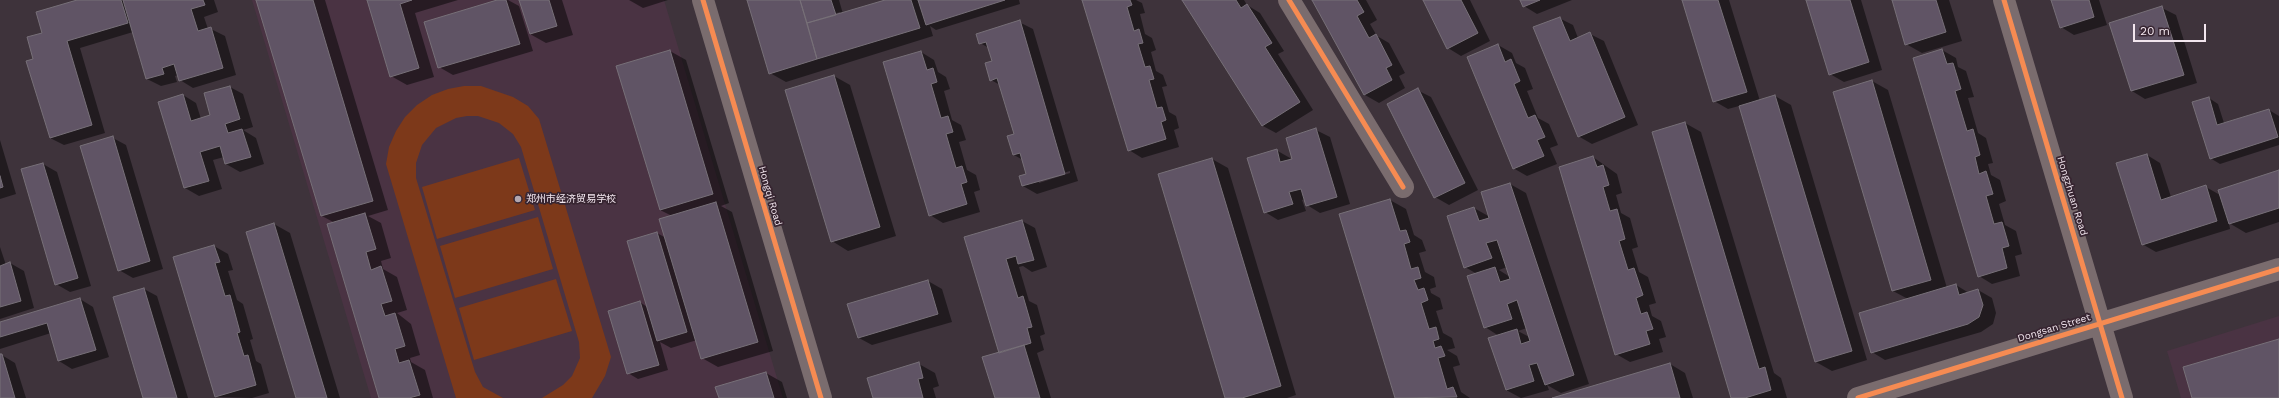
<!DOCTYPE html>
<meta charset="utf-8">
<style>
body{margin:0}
#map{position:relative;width:2279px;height:398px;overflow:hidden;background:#3e333b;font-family:"Work Sans",sans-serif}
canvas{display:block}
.scale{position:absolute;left:2133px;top:24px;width:73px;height:18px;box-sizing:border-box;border:2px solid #f2e6ee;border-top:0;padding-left:5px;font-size:12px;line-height:14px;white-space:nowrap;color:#f2e6ee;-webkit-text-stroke:3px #372531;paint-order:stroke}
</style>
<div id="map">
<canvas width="2279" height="398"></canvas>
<div class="scale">20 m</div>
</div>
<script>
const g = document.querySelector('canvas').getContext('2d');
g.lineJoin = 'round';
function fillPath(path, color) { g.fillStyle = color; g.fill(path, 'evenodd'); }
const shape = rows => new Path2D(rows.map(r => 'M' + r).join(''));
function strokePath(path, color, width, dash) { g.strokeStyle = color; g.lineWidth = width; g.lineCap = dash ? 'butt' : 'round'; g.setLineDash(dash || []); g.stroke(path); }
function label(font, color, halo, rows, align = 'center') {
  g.font = font + ' "Work Sans","Noto Sans SC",sans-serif'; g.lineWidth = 3.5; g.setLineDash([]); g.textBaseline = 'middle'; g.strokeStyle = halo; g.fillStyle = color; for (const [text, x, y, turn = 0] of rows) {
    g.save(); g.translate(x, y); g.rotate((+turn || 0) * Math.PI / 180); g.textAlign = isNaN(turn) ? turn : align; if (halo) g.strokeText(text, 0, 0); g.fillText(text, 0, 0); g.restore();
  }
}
fillPath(shape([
 [252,0,664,0,783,398,371,398],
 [2279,316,2279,398,2181,398,2167,351]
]), '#4a3343');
fillPath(shape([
 [464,86,481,86,513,97,528,106,539,119,611,357,605,376,592,398,542,398,563,385,572,376,580,358,579,342,521,147,513,134,499,123,478,116,467,116,456,118,436,128,422,145,416,163,416,178,475,372,483,387,503,398,456,398,386,164,389,147,396,131,405,117,417,105,432,95,448,89],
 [519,158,535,210,437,239,422,187],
 [538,217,553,269,455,298,440,246],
 [556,279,572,331,474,360,459,308]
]), '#7d391a');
fillPath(shape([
 [80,0,214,0,218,12,204,17,208,29,211,29,225,36,236,75,193,88,180,80,178,75,175,76,177,82,161,86,147,79,133,32,80,48,105,133,64,145,50,138,35,60,43,34],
 [257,0,325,0,388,210,368,216,381,223,391,258,381,261,383,269,397,277,407,310,397,313,411,324,420,355,410,358,411,362,425,370,433,398,380,398,335,223,322,216],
 [368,0,458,0,415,13,434,77,407,85,391,76],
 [500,0,508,0,519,6,533,51,453,75,439,67],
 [520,0,562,0,573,35,546,43,530,34],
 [629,0,668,0,643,8],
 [748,0,839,0,843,14,889,0,1019,0,1020,4,936,30,930,26,933,36,786,82,770,73],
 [840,12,841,14,818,19],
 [1084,0,1136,0,1142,3,1145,13,1140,14,1145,34,1152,38,1156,50,1151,52,1156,71,1163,75,1167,86,1162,87,1169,112,1176,116,1179,128,1174,130,1179,147,1142,158,1129,150],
 [1183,0,1244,0,1247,5,1260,13,1284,51,1278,54,1313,110,1276,133,1263,126],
 [1313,0,1366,0,1377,20,1370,24,1377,36,1389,43,1405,73,1399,76,1405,88,1379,103,1365,95],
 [1424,0,1470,0,1490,41,1461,56,1448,48],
 [1521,0,1572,0,1537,14,1524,6],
 [1683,0,1729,0,1760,101,1775,96,1791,105,1867,360,1832,371,1816,362,1739,106,1728,109,1714,101],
 [1807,0,1861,0,1882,70,1844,82,1830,74],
 [1893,0,1949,0,1962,41,1922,53,1906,44],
 [2052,0,2099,0,2107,25,2074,35,2061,27],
 [2162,8,2176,15,2197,83,2145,99,2132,91],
 [1559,18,1573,25,1578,38,1590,34,1604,41,1638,125,1592,144,1578,136],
 [1019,22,1033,29,1078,181,1037,194,1023,186,1020,177,1027,175,1023,160,1014,155,1015,134,1000,85,991,80,993,61,989,48,980,43],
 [1070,171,1070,173,1039,183,1039,180],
 [1498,45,1512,53,1516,63,1525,68,1533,89,1527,91,1538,118,1549,124,1558,145,1550,148,1557,164,1527,176,1513,168],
 [1942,50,1956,58,1958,67,1966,71,1974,97,1968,98,1978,133,1986,138,1993,163,1988,164,1991,175,2000,180,2006,201,1999,204,2005,225,2016,231,2022,254,2015,256,2020,276,1992,284,1979,276],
 [670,51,686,60,729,203,721,206,732,212,773,351,718,367,702,358,697,340,671,348,660,342,668,370,638,379,628,373,640,302,647,307,657,233,666,238,672,216,660,210],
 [921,52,934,60,938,72,946,77,950,89,944,91,952,120,961,125,966,140,959,142,967,170,976,175,980,190,974,192,980,212,943,223,930,215],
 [834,76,850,85,896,236,848,251,832,241],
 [1872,81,1888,90,1947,288,1956,285,1969,293,1978,290,1992,298,1996,313,1993,324,1981,332,1885,360,1872,352,1908,299,1893,291],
 [230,87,243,94,253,127,243,130,256,138,264,164,240,172,226,164,224,157,213,160,222,189,199,196,185,188,159,102,183,95,196,103,201,119,212,116],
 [1417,90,1431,97,1478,190,1449,205,1435,197],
 [2209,98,2218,104,2224,123,2269,110,2279,116,2279,145,2220,164,2210,158],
 [1685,123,1701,132,1774,373,1781,378,1787,398,1732,398],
 [1316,130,1330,137,1350,204,1320,213,1307,205,1305,199,1302,200,1306,211,1278,220,1265,212,1276,150,1290,158,1291,160,1293,159],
 [113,138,126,145,163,269,133,278,119,270],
 [0,140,16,194,0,199],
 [2147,155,2160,163,2171,197,2206,187,2220,195,2279,171,2279,222,2246,233,2229,223,2230,229,2156,252,2142,244],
 [1593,157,1617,174,1622,193,1616,195,1621,213,1630,218,1638,247,1632,249,1639,272,1648,277,1656,303,1649,305,1652,316,1661,321,1666,337,1659,339,1663,352,1630,362,1616,354],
 [1212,159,1228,168,1296,395,1287,398,1226,398],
 [43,164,57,172,91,286,70,292,56,284],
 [1510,184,1526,193,1589,384,1561,393,1547,385,1549,390,1521,398,1506,390,1499,336,1485,327,1477,274,1465,267,1448,216,1474,208,1490,217],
 [1507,267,1510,277,1499,270],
 [1527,328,1531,338,1518,331],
 [1390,200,1406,209,1414,235,1422,240,1426,251,1419,253,1425,272,1434,277,1436,287,1430,289,1431,293,1440,298,1443,309,1436,311,1443,333,1452,338,1455,348,1447,350,1457,356,1460,365,1453,367,1461,392,1470,398,1396,398,1341,215],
 [1022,221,1035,228,1047,267,1032,272,1023,266,1019,267,1029,301,1037,305,1045,334,1040,336,1044,350,1037,353,1051,398,996,398,1000,353,966,238],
 [274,224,290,233,340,398,297,398],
 [214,246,228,254,233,270,228,271,237,300,243,304,253,339,250,340,256,361,261,364,269,393,252,398,216,397,174,258],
 [0,247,6,265,10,263,24,271,34,308,0,319],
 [928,281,942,289,952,322,872,345,859,338,849,304],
 [144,289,157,296,188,398,144,398],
 [80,299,93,307,109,357,72,369,59,361,51,333,0,349,0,323],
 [0,354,15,363,26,398,0,398],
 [919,364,935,373,939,386,933,388,936,398,874,398],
 [1670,364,1685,373,1693,398,1556,398],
 [766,373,782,382,787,398,720,398]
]), '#0007');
const building = shape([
 [77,0,121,0,128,23,67,41,92,125,50,138,26,61,33,59,27,37,42,33,36,12,77,0],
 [123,0,203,0,205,5,191,9,198,31,211,27,223,68,179,81,174,64,162,68,164,74,146,79,123,0],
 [256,0,313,0,373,201,321,216,256,0],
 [367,0,412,0,400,4,419,68,390,77,367,0],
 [497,0,506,0,520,44,438,68,424,22,497,0],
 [519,0,549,0,557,26,530,34,519,0],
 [747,0,800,0,817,59,769,74,747,0],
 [800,0,831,0,836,15,807,23,800,0],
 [885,0,911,0,920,28,817,59,807,23,885,0],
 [918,0,1005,0,926,25,918,0],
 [1082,0,1130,0,1132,5,1127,7,1134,31,1139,29,1143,43,1138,44,1145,67,1150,66,1154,79,1149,80,1157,108,1162,107,1166,120,1161,122,1166,139,1128,151,1082,0],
 [1182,0,1236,0,1241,8,1247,4,1272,43,1265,47,1300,102,1262,126,1182,0],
 [1312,0,1357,0,1364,12,1357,16,1369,38,1376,34,1392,65,1386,68,1392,80,1364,95,1312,0],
 [1423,0,1461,0,1478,33,1447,49,1423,0],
 [1520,0,1540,0,1523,7,1520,0],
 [1682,0,1718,0,1747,92,1713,102,1682,0],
 [1806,0,1850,0,1869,62,1829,75,1806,0],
 [1892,0,1936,0,1946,32,1905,45,1892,0],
 [2051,0,2089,0,2094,17,2060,28,2051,0],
 [2162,6,2184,75,2131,91,2109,23,2162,6],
 [1560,17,1570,41,1590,32,1625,117,1578,137,1533,27,1560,17],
 [1020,20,1065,174,1022,186,1019,176,1026,174,1020,153,1013,155,1007,136,1014,134,997,78,990,81,985,63,992,61,986,42,979,44,976,34,1020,20],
 [1498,44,1505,62,1511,59,1520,81,1514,84,1528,118,1535,115,1545,137,1537,140,1544,156,1513,169,1467,57,1498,44],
 [1942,49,1947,64,1953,63,1961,89,1955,91,1967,131,1973,129,1980,155,1975,157,1979,174,1986,171,1993,194,1986,196,1994,224,2002,222,2009,246,2002,248,2007,268,1978,277,1913,58,1942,49],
 [670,50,713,194,660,210,616,66,670,50],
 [921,51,927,70,933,68,937,82,931,84,941,118,948,116,953,132,946,134,956,168,962,166,967,182,961,184,967,204,929,216,883,62,921,51],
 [834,75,880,227,831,242,785,90,834,75],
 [1872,80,1931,280,1892,291,1833,92,1872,80],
 [230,86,240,119,225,124,228,133,242,129,251,157,225,164,220,146,200,152,209,181,184,188,158,102,183,94,191,121,210,115,204,93,230,86],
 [1418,88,1465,183,1434,198,1387,104,1418,88],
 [1775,95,1852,351,1815,362,1739,106,1775,95],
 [2209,97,2217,125,2269,109,2278,137,2210,159,2192,102,2209,97],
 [1685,122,1759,369,1765,367,1771,390,1745,398,1731,398,1652,132,1685,122],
 [1316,128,1337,197,1306,206,1301,189,1289,192,1293,204,1264,213,1247,158,1277,149,1280,162,1292,159,1286,138,1316,128],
 [113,136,150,261,118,271,80,146,113,136],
 [2147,154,2161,200,2206,185,2217,221,2142,245,2116,163,2147,154],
 [1593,156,1597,167,1603,165,1609,185,1603,187,1610,211,1617,209,1625,239,1619,241,1628,270,1634,268,1643,295,1636,298,1641,314,1647,312,1653,329,1646,331,1650,344,1615,355,1559,167,1593,156],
 [1212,158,1281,386,1242,398,1225,398,1158,174,1212,158],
 [43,163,78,278,55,285,21,169,43,163],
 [2279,170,2279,208,2229,224,2218,190,2279,170],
 [0,176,3,187,0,188,0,176],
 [1510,183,1574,375,1545,385,1537,363,1529,365,1534,381,1506,390,1488,338,1517,329,1521,344,1530,341,1517,300,1507,304,1512,319,1484,328,1467,276,1495,267,1500,282,1510,279,1497,240,1486,243,1492,258,1464,268,1447,216,1474,207,1479,221,1489,218,1481,192,1510,183],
 [1390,199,1400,231,1406,230,1410,242,1404,244,1411,269,1418,267,1421,278,1414,280,1418,290,1424,288,1428,300,1421,303,1429,329,1436,327,1439,339,1433,341,1435,348,1441,346,1445,356,1438,358,1447,389,1453,387,1457,397,1395,398,1339,214,1390,199],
 [716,202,758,342,701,359,659,219,716,202],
 [365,213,376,249,366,252,371,270,381,266,392,301,381,304,385,316,395,313,405,346,395,349,399,363,409,360,420,395,409,398,379,398,327,224,365,213],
 [1022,220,1034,260,1018,264,1016,256,1006,259,1018,298,1023,296,1032,327,1027,328,1031,343,999,353,964,237,1022,220],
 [274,223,327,398,296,398,246,232,274,223],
 [657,232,687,332,657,341,627,241,657,232],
 [214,245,220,262,215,263,225,296,230,295,240,332,237,333,244,356,248,355,256,385,215,397,173,257,214,245],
 [10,262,21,301,0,307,0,266,10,262],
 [928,280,938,314,858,338,847,304,928,280],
 [1956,284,1959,295,1978,289,1983,305,1979,317,1968,324,1871,353,1859,313,1956,284],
 [144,288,177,398,143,398,113,297,144,288],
 [80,298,96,350,58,361,47,323,0,337,0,322,80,298],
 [640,301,659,365,627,374,608,311,640,301],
 [2279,339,2279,398,2192,398,2183,367,2279,339],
 [1024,345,1040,398,995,398,982,357,1024,345],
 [0,354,2,354,15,398,0,398,0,354],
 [919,362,923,378,918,379,923,398,873,398,867,378,919,362],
 [1670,363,1680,398,1552,398,1670,363],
 [766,372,774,398,719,398,715,387,766,372]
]);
fillPath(building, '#605465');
strokePath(building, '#777078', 1);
strokePath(shape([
 [703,0,821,398],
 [1289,0,1403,187],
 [2004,0,2122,398],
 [1858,398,2279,269]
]), '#7a6c6e', 22);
strokePath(shape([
 [703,0,821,398],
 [1289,0,1403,187],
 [2004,0,2122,398],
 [1858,398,2279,269]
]), '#f68b52', 5);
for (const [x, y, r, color] of [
 [518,199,4,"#b3a7af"]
]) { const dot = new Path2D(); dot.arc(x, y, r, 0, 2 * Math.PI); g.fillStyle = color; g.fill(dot); strokePath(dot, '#372531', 1.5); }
label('10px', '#f2e6ee', '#372531', [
 ["Hongqi Road",770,196,74],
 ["Hongzhuan Road",2072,196,73],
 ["Dongsan Street",2054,328,-17]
]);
label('10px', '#f2e6ee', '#372531', [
 ["郑州市经济贸易学校",526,199]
], 'left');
</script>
